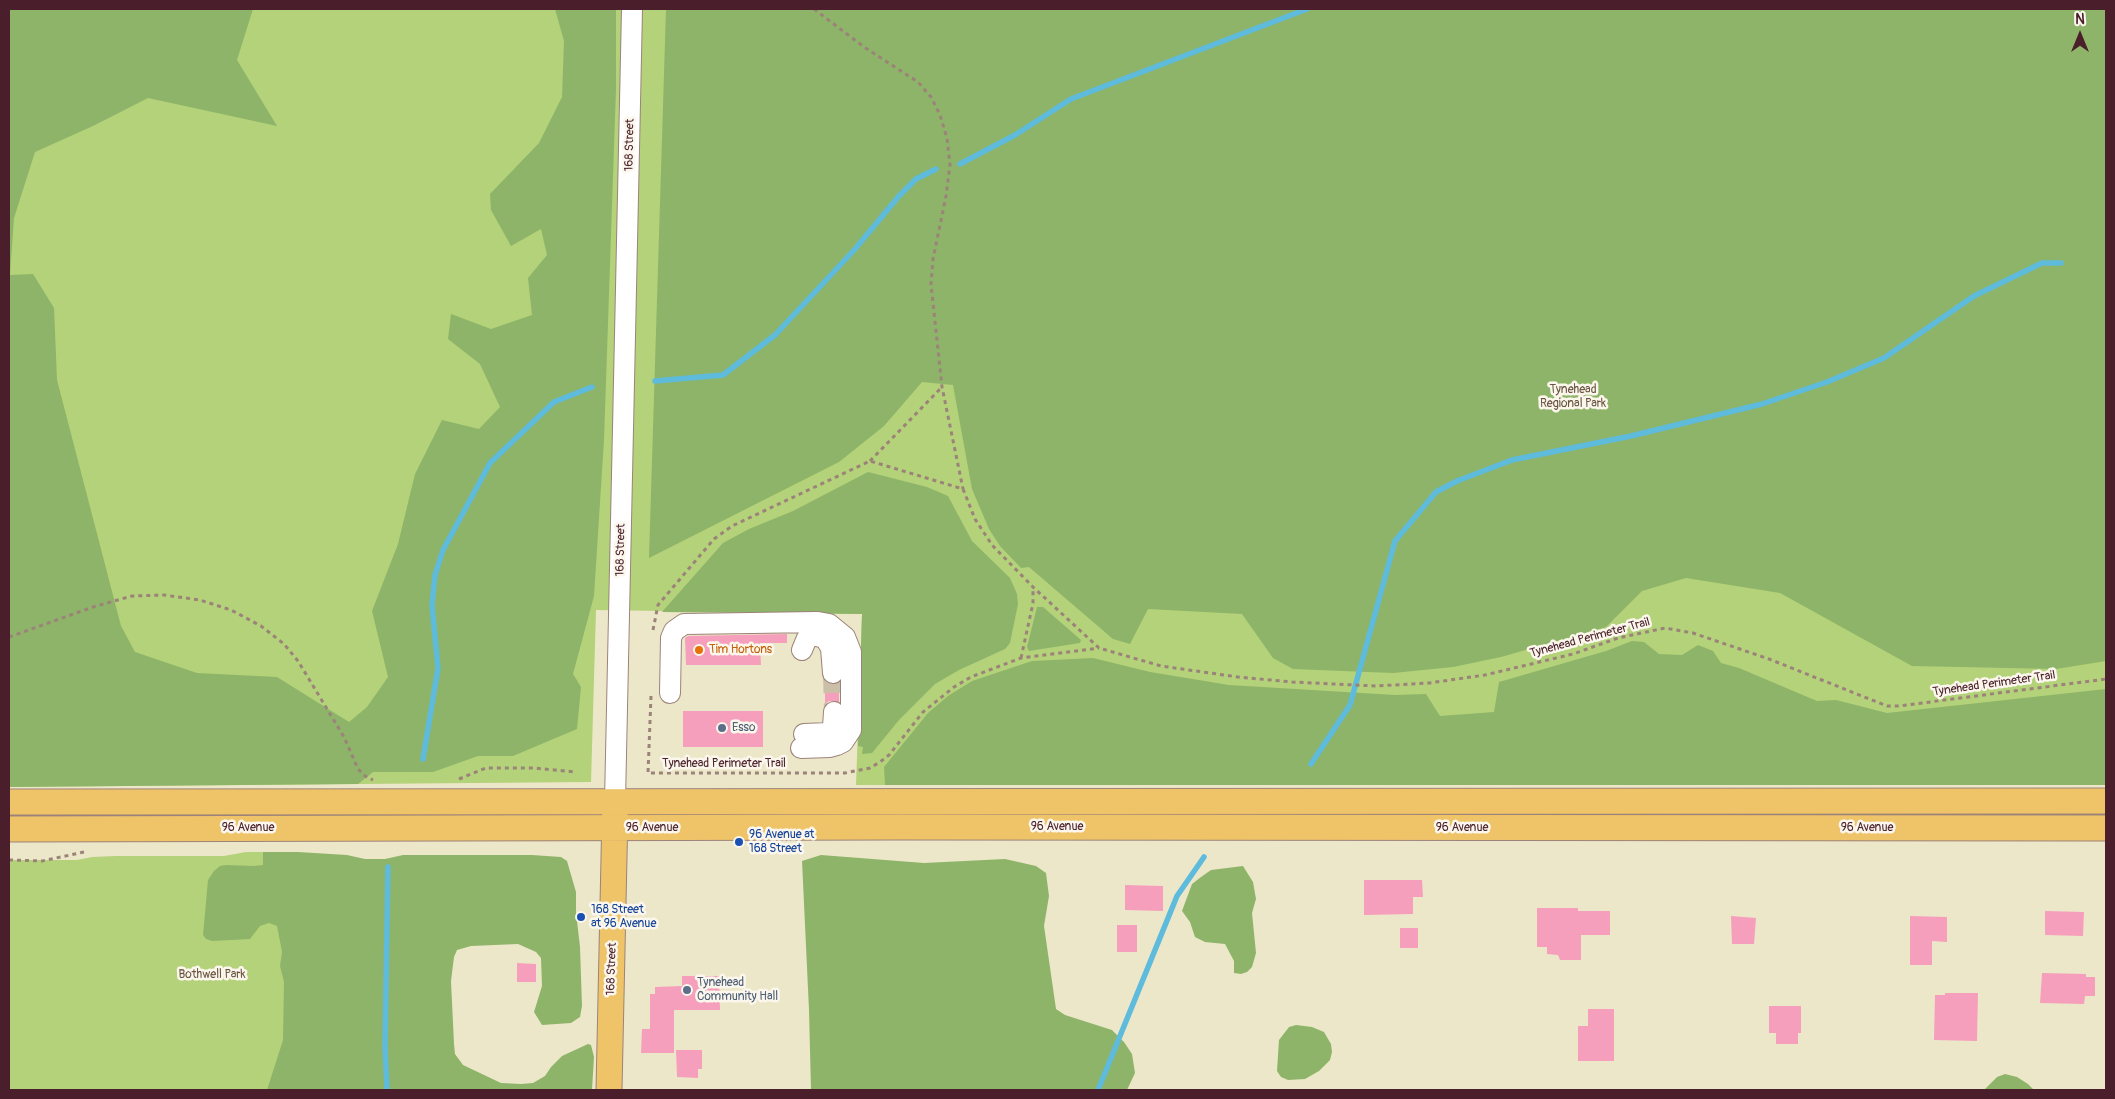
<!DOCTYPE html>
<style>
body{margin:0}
#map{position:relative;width:2115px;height:1099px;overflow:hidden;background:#ede7c9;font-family:Pangolin,sans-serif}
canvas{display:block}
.frame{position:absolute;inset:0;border:10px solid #4a1f2b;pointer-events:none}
.north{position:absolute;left:2055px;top:10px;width:50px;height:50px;-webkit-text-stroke:4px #fbf7ec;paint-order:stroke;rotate:0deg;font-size:14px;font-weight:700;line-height:20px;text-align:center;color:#4a1f2b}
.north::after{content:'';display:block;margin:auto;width:18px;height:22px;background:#4a1f2b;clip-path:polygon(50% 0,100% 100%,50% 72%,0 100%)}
</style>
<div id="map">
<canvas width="2115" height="1099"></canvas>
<div class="frame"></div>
<div class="north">N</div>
</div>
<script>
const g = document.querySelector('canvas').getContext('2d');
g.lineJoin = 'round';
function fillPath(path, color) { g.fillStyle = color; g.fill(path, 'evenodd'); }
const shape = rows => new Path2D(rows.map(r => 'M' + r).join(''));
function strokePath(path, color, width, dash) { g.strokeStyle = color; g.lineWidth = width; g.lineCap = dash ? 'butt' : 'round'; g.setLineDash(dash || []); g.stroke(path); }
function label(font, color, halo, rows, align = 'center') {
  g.font = font + ' Pangolin,sans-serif'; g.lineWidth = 5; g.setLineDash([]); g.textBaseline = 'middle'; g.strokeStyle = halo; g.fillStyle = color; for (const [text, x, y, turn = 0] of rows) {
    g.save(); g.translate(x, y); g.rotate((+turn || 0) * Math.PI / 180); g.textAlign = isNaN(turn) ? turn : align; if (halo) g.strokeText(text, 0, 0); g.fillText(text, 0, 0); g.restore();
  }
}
fillPath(shape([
 [9,9,2106,9,2106,785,856,785,862,614,596,610,591,782,9,787],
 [246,852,263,852,263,857,414,1090,9,1090,9,860,77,860,92,857,116,856,224,856]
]), '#b3d279');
fillPath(shape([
 [9,9,253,9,237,60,277,126,148,98,93,126,35,152,14,218,10,275,33,274,54,308,57,380,121,626,135,652,197,673,277,677,349,722,367,707,388,677,372,611,398,544,415,474,442,420,479,429,500,407,480,364,448,339,451,314,491,329,532,315,528,278,547,255,541,229,511,246,491,210,490,194,539,143,562,97,564,41,555,9,616,9,616,89,604,440,594,596,573,674,581,687,577,729,513,756,478,756,433,772,373,772,358,784,9,787],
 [666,9,2106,9,2106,661,2056,669,1912,666,1780,593,1686,578,1642,591,1606,627,1501,657,1453,667,1393,673,1293,669,1273,658,1242,614,1148,609,1130,644,1113,639,1029,567,1021,568,1000,546,989,529,972,489,953,385,922,382,884,426,839,462,649,558],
 [868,472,927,487,948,496,972,541,1010,578,1017,594,1018,604,1010,643,1005,649,959,670,935,684,899,720,872,753,862,754,863,747,858,746,862,614,662,612,723,543,749,529,793,511],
 [1037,607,1043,607,1081,640,1080,643,1029,651,1027,647],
 [1632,641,1644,642,1659,654,1682,655,1698,645,1713,651,1721,663,1739,668,1817,701,1836,700,1887,713,2106,689,2106,785,885,785,884,767,928,713,948,696,972,681,1032,661,1093,658,1150,672,1229,685,1395,695,1426,694,1440,716,1494,712,1499,682,1606,651],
 [263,852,298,852,347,855,365,859,385,859,403,855,532,855,561,857,567,861,576,892,576,912,580,947,582,1006,580,1017,571,1023,542,1025,534,1012,542,986,541,958,536,952,518,944,471,946,457,950,454,957,451,981,454,1044,455,1054,463,1065,501,1083,521,1084,533,1083,545,1076,551,1067,562,1056,588,1044,591,1045,594,1057,592,1090,267,1090,283,1040,284,982,280,966,282,952,277,926,269,923,260,926,250,939,212,941,206,939,203,935,208,880,214,871,220,866,227,865,254,866,263,865],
 [821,855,924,863,1005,859,1036,866,1046,873,1049,896,1044,926,1056,1009,1065,1015,1112,1030,1124,1042,1132,1054,1135,1073,1127,1090,811,1090,809,1010,802,861],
 [1243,866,1253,882,1256,899,1252,913,1256,953,1252,967,1247,972,1241,974,1234,973,1234,961,1225,944,1205,942,1195,937,1190,922,1182,911,1192,884,1201,877,1211,870],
 [1296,1025,1312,1027,1324,1032,1331,1044,1332,1052,1330,1060,1319,1071,1305,1079,1288,1080,1281,1077,1277,1071,1279,1040,1289,1027],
 [2005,1074,2017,1077,2028,1084,2034,1090,1984,1090,1997,1077]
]), '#8eb469');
strokePath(shape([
 [960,164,1015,135,1071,99,1307,9],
 [655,381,723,375,775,335,855,249,899,196,916,179,936,169],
 [423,759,438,668,432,605,435,575,443,550,490,463,554,402,592,387],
 [1311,764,1350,705,1395,541,1436,492,1457,481,1512,460,1631,436,1762,404,1827,382,1884,358,1974,296,2042,263,2061,263],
 [387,1090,385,1046,388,867],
 [1098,1090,1177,896,1204,857]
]), '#5ebbdc', 5.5);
fillPath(shape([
 [787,634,787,643,760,643,761,665,686,665,685,638,688,636],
 [825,681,833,685,839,683,839,702,829,701,825,704],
 [683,711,763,711,763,747,683,747],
 [1364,880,1422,880,1423,897,1413,897,1413,914,1364,915],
 [1125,885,1163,886,1163,911,1125,910],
 [1537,908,1578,908,1578,911,1610,911,1610,935,1581,935,1581,960,1560,960,1558,955,1547,954,1547,947,1537,947],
 [2045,911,2084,912,2083,936,2045,935],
 [1731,916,1756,918,1754,944,1732,944],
 [1910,916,1947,917,1947,942,1932,941,1932,965,1910,965],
 [1117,925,1137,925,1137,952,1117,952],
 [1400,928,1418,928,1418,948,1400,948],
 [517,963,536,964,536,982,517,982],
 [2042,973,2086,974,2086,977,2095,977,2095,996,2085,996,2084,1004,2040,1003],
 [682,976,719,976,720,1010,674,1010,674,1053,641,1053,642,1029,650,1029,650,994,655,994,655,987,682,986],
 [1945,993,1978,993,1977,1041,1934,1040,1935,995,1945,995],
 [1769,1006,1801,1006,1801,1033,1798,1033,1798,1044,1776,1044,1776,1033,1769,1033],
 [1588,1009,1614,1009,1614,1061,1578,1061,1578,1026,1588,1026],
 [676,1050,702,1050,702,1069,698,1069,698,1078,677,1077]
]), '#f59fbc');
strokePath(shape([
 [833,673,834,712]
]), '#ccbfa9', 20, [20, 10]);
const minor = shape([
 [802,650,807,638,813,635,825,638,831,648,833,673],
 [670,693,671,638,674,631,684,624,818,622,829,624,845,637,851,652,851,730,843,742,837,745,830,747,801,748],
 [804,734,829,733,833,727,834,712],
 [615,801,632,9]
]);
const major = shape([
 [9,802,2106,801],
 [9,829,898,827,2106,828],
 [609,1090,615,811]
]);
strokePath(minor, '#9c837a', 22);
strokePath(major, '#9c837a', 27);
strokePath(shape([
 [814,9,864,47,918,82,931,97,940,115,947,138,950,165,946,196,933,259,931,284,942,387,963,489],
 [870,461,942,387],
 [653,630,658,605,714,539,732,526,870,461,963,489,975,519,992,545,1033,587,1099,648,1161,666,1238,677,1292,682,1376,686,1429,683,1485,675,1573,654,1618,638,1665,628,1693,633,1769,659,1887,706,1899,706,2106,679],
 [9,637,93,607,132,596,164,595,200,600,231,610,261,626,284,644,298,661,344,737,358,769,365,776,373,780],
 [1021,658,1033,603,1033,587],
 [651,696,648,773,845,773,870,768,880,762,889,755,923,712,954,687,971,677,1021,658,1099,648],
 [459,779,486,768,534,768,576,772],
 [9,860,42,861,84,852]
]), '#9c837a', 3, [4, 4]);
strokePath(minor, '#fff', 20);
strokePath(major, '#efc469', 25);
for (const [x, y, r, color] of [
 [699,650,5,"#e8710a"],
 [722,728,5,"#5c6f8a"],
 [739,842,5,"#1a4fb4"],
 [581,917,5,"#1a4fb4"],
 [687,990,5,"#5c6f8a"]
]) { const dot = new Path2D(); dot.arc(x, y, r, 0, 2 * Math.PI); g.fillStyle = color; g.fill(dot); strokePath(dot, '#fbf7ec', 2); }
label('12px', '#4a1f2b', '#fbf7ec', [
 ["168 Street",630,145,-89],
 ["168 Street",621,550,-89],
 ["Tynehead Perimeter Trail",1590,638,-15],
 ["Tynehead Perimeter Trail",1994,684,-8],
 ["Tynehead Perimeter Trail",724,764],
 ["96 Avenue",1057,827],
 ["96 Avenue",248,828],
 ["96 Avenue",652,828],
 ["96 Avenue",1462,828],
 ["96 Avenue",1867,828],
 ["168 Street",612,969,-88]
]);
label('12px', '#6a5542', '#fbf7ec', [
 ["Tynehead",1573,390],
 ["Regional Park",1573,404],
 ["Bothwell Park",212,975]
]);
label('12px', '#c56008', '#fbf7ec', [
 ["Tim Hortons",709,650]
], 'left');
label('12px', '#4e5e75', '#fbf7ec', [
 ["Esso",732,728],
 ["Tynehead",697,983],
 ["Community Hall",697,997]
], 'left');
label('12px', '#164399', '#fbf7ec', [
 ["96 Avenue at",749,835],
 ["168 Street",749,849],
 ["168 Street",591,910],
 ["at 96 Avenue",591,924]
], 'left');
</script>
